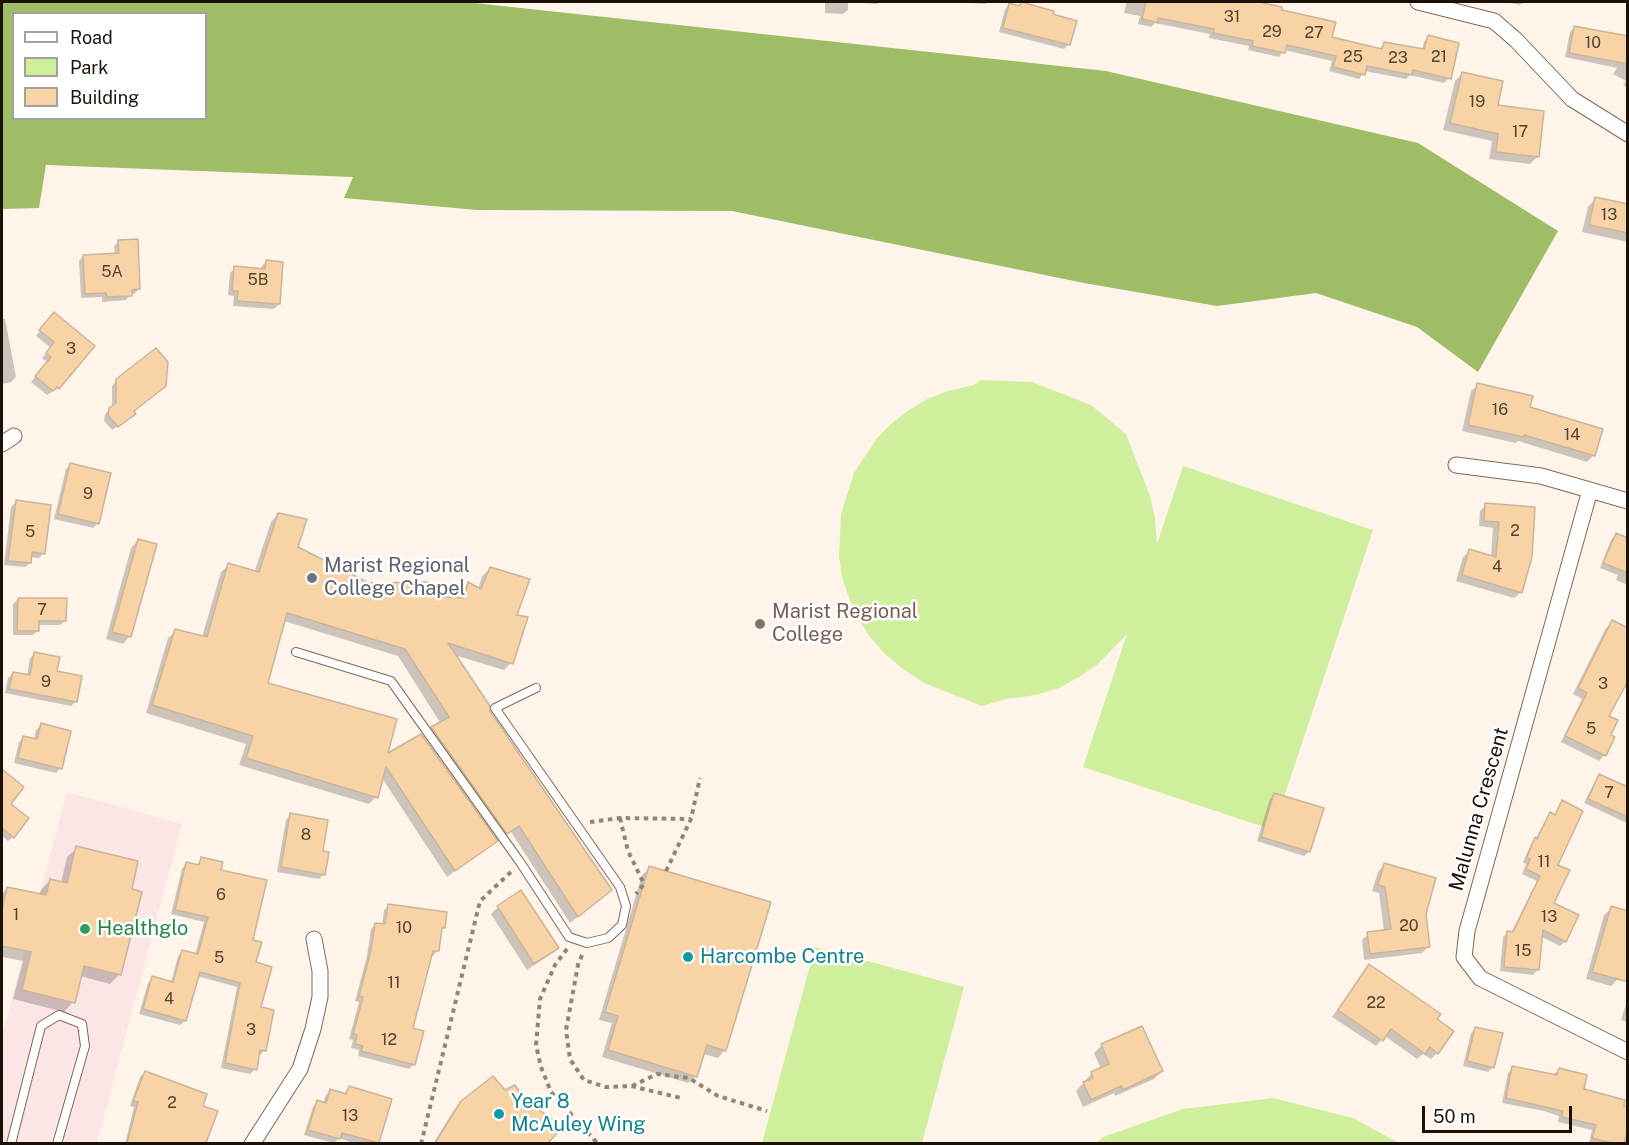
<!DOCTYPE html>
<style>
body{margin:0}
#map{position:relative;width:1629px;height:1145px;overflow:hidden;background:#fff4ea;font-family:"Public Sans",sans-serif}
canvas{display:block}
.frame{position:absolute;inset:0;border:3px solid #1b1109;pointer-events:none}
.legend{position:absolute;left:12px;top:12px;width:195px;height:108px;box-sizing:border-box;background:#fff;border:2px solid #a4a09d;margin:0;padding:8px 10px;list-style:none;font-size:18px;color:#1b1109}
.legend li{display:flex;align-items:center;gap:12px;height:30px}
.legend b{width:30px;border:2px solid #a4a09d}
.scale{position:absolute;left:1422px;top:1106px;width:150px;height:27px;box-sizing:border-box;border:3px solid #1b1109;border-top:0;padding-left:8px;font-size:18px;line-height:21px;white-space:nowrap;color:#1b1109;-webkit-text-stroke:4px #fff;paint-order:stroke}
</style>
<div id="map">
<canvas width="1629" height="1145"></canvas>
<div class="frame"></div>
<ul class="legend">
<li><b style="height:8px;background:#fff"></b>Road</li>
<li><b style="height:16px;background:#d0ef9d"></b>Park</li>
<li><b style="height:16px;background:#f7d3a6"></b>Building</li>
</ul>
<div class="scale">50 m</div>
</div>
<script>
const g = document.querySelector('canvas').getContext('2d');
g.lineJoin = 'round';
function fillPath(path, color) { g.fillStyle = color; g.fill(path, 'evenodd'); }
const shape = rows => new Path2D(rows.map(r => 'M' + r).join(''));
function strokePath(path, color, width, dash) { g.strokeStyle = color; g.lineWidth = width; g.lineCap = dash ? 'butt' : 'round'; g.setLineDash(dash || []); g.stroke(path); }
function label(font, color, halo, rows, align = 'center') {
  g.font = font + ' "Public Sans",sans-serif'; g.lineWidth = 5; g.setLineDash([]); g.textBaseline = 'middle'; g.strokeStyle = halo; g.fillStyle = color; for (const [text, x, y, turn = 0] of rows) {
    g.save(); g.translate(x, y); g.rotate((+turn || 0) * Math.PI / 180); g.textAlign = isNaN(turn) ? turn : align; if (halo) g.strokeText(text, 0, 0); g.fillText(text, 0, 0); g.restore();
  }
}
fillPath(shape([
 [67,792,182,824,97,1143,2,1144,2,1035]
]), '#fce6e5');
fillPath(shape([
 [981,380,1032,382,1091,405,1126,434,1150,496,1155,518,1157,544,1183,466,1373,530,1273,830,1083,767,1127,634,1098,664,1079,677,1059,688,1036,695,1006,699,982,706,924,683,903,669,885,654,870,637,857,617,849,598,842,577,839,556,841,514,854,473,877,438,892,423,909,410,927,399,948,391,974,385],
 [815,947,964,987,922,1143,762,1143],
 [1273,1098,1353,1118,1399,1143,1096,1143,1103,1137,1183,1109]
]), '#d0ef9d');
fillPath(shape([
 [2,2,465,2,1106,71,1418,143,1558,231,1478,372,1417,327,1316,293,1217,306,1084,283,732,211,477,210,344,198,353,177,46,165,39,208,2,209],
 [14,14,206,14,206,118,14,118]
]), '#9ebd66');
fillPath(shape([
 [825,2,880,2,877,4,848,2,848,10,843,14,825,13],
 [956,2,987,2,985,4],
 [1127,2,1252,2,1281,8,1280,11,1331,39,1379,50,1384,43,1422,50,1424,42,1428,37,1449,78,1444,83,1410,75,1406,79,1365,71,1359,79,1329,71,1332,61,1284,50,1279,57,1248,50,1249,46,1209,38,1210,34,1155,23,1151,27,1138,24,1140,16,1124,13],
 [1505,2,1524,2,1520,5],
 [1022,4,1069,44,1064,49,999,32,1005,9,1010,5,1019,7],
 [1575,27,1628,37,1628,88,1623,85,1626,81,1613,74,1617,68,1565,57,1570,32],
 [1463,73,1496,107,1543,112,1537,157,1530,164,1489,159,1492,141,1443,130,1455,81],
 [1595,199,1628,206,1628,242,1582,232,1588,207],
 [119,241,139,289,134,294,131,294,126,300,102,302,102,297,81,298,79,261,83,256,115,255,114,246],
 [266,262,279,304,274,309,233,306,234,296,228,295,230,273,235,268,261,270,261,267],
 [2,319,5,319,16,377,11,382,2,384],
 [49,319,93,346,58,388,47,395,31,382,47,362,42,358,51,348,36,336],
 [117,380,132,411,129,419,112,430,104,421,105,414,112,407,112,386],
 [1478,385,1529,408,1601,430,1593,456,1587,462,1518,441,1516,443,1462,431,1471,391],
 [71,465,98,523,93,528,54,519,66,469],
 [16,502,44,553,39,558,30,557,30,563,25,567,4,565,11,507],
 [1486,505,1533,508,1521,592,1514,598,1456,581,1463,557,1470,551,1491,557,1493,528,1479,526,1480,511],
 [278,514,297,547,369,585,425,597,459,599,461,591,468,583,478,589,482,576,490,569,515,616,511,663,504,670,454,655,603,897,570,923,511,832,499,840,425,736,441,724,398,656,284,621,267,684,386,756,496,841,447,877,382,778,376,797,369,804,239,765,246,744,146,713,168,638,176,631,202,637,221,572,229,565,254,573,271,522],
 [1616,535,1628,540,1628,585,1616,580,1618,575,1600,568,1611,540],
 [138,540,130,636,123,644,106,639,131,548],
 [18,599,65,621,60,625,38,625,38,630,33,635,13,635,13,604],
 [1612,622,1607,716,1608,735,1604,755,1599,761,1561,742,1582,699,1573,694,1606,628],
 [35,654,55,672,76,701,71,706,5,693,8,678,13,673,27,676,30,658],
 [41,725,60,768,56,773,14,763,19,742,24,738,34,740,36,730],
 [6,775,13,837,8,841,2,836,2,779],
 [1600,776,1628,789,1627,823,1584,803,1595,781],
 [1274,795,1309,852,1304,856,1257,841,1270,799],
 [1563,802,1552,904,1565,941,1560,946,1540,936,1537,970,1533,975,1500,971,1503,937,1507,933,1511,933,1537,881,1522,874,1526,864,1523,862,1531,844,1536,838,1546,819,1551,814,1554,815],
 [290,815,321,852,324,874,319,879,277,872,286,820],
 [77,848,130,890,120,974,110,984,80,976,73,1002,64,1012,13,999,23,961,2,957,2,894,7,888,39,895,41,890,50,880,61,883,67,857],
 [202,858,219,871,251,941,265,1050,260,1055,258,1055,255,1069,250,1074,221,1068,237,987,197,976,185,1021,180,1025,139,1014,148,983,153,978,171,983,178,956,183,951,195,955,204,922,171,914,182,869,186,864,196,866],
 [1384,865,1425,914,1429,946,1422,953,1364,960,1362,940,1368,934,1384,931,1379,893,1372,891,1378,872],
 [650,868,725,1050,718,1058,703,1054,696,1076,688,1083,602,1057,612,1023,599,1020,642,875],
 [389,905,443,928,440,931,437,951,433,956,430,955,411,1029,414,1064,409,1069,358,1056,359,1050,351,1048,353,1040,349,1039,359,1002,355,1001,367,956,371,929,376,924,382,925,384,910],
 [498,907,557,948,549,955,527,970,491,914],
 [1612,908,1618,979,1611,986,1586,979,1604,915],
 [1369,966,1435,1019,1437,1053,1431,1059,1423,1054,1417,1059,1385,1036,1376,1046,1332,1017],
 [1628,998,1628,1022,1621,1020],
 [1141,1028,1162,1071,1154,1079,1115,1096,1114,1093,1083,1107,1076,1091,1092,1073,1101,1069,1094,1053,1101,1046],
 [1476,1028,1493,1067,1488,1072,1463,1066,1471,1033],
 [1513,1068,1554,1074,1559,1070,1582,1090,1628,1107,1628,1144,1589,1143,1592,1130,1558,1122,1559,1116,1544,1111,1502,1103,1508,1073],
 [145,1072,201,1107,216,1112,204,1144,125,1144,134,1107,130,1106,140,1077],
 [349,1087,390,1100,377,1144,356,1144,339,1138,334,1143,304,1135,313,1107,318,1102,323,1103,326,1095,331,1090,344,1094],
 [462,1102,548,1141,550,1144,433,1144,454,1110]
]), '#0003');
const building = shape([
 [1021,2,1054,11,1053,14,1077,21,1070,45,1003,28,1009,3,1020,6,1021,2],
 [1146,2,1259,2,1282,7,1282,10,1336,22,1332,37,1382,49,1384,42,1424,49,1428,35,1459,43,1451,79,1413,70,1412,75,1367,66,1365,75,1333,67,1336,56,1287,45,1285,53,1252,46,1253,41,1213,33,1214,29,1158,18,1158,23,1142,19,1146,2],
 [1574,26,1628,36,1628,64,1569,53,1574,26],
 [1462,72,1503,81,1498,105,1544,111,1539,157,1496,152,1498,134,1450,123,1462,72],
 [1595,197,1628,204,1628,233,1589,225,1595,197],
 [138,239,140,289,132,290,132,296,107,297,106,293,85,294,83,255,119,253,118,240,138,239],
 [266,260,283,262,280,304,237,301,238,291,232,291,234,266,265,269,266,260],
 [54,312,95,346,59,389,57,387,53,391,35,376,51,357,46,353,54,342,39,330,54,312],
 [156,348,168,362,166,386,134,411,136,414,118,427,108,415,109,408,116,403,116,379,156,348],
 [1477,383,1533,396,1530,407,1603,429,1595,456,1524,435,1524,437,1468,425,1477,383],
 [70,463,111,473,99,524,58,514,70,463],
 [16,500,51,505,45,554,32,552,31,563,8,561,16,500],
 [1485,503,1535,507,1532,557,1522,593,1462,575,1469,549,1496,557,1499,522,1484,521,1485,503],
 [278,513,307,519,298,547,369,583,429,582,427,596,464,598,468,582,481,589,490,567,530,579,517,615,528,617,513,664,448,643,490,706,490,711,612,890,578,917,519,826,507,834,431,727,449,717,405,649,287,613,268,683,397,719,388,753,421,734,498,841,455,871,386,767,378,798,246,758,253,736,152,705,175,629,207,637,228,563,259,572,278,513],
 [1616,533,1628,538,1628,573,1603,563,1616,533],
 [138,539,157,544,131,637,112,632,138,539],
 [18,598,67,598,66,621,39,621,39,631,17,631,18,598],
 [1612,620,1628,628,1628,681,1609,716,1618,720,1611,735,1615,737,1606,756,1565,736,1587,693,1578,688,1612,620],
 [34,652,60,657,57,671,82,676,77,702,9,689,13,672,30,675,34,652],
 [41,723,71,731,62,769,18,758,23,736,37,739,41,723],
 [2,769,24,787,11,804,29,818,14,838,2,828,2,769],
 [1599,774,1628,787,1628,817,1588,799,1599,774],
 [1274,793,1324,808,1310,852,1261,837,1274,793],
 [1562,800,1583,811,1558,865,1570,870,1554,903,1579,915,1566,942,1543,930,1539,970,1504,967,1507,931,1513,932,1540,876,1526,869,1530,859,1527,857,1535,837,1537,839,1550,812,1555,815,1562,800],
 [290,813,328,820,323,851,329,852,325,875,281,867,290,813],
 [76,846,138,861,132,889,142,892,121,975,84,966,75,1003,22,990,31,952,2,946,2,910,7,887,46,895,50,879,67,883,76,846],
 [201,857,223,862,221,870,267,880,253,940,262,942,256,962,272,967,261,1007,274,1010,266,1051,260,1050,257,1070,225,1063,240,983,200,972,186,1021,143,1009,152,976,173,982,182,950,198,954,208,917,175,910,186,862,199,865,201,857],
 [1384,863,1436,878,1426,914,1430,947,1370,954,1367,932,1391,929,1385,887,1378,885,1384,863],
 [649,866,771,902,726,1051,707,1045,697,1077,608,1050,618,1016,605,1012,649,866],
 [521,890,559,948,534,964,497,906,521,890],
 [388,904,447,912,445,928,442,928,439,951,433,951,413,1028,424,1031,415,1065,361,1051,363,1046,355,1044,357,1035,353,1034,363,997,359,996,371,950,375,923,385,924,388,904],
 [1611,906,1628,911,1628,982,1592,972,1611,906],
 [1369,964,1441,1014,1437,1019,1454,1031,1438,1054,1430,1047,1425,1054,1391,1029,1383,1041,1338,1010,1369,964],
 [1142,1026,1163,1071,1123,1090,1121,1086,1091,1100,1083,1082,1093,1078,1091,1072,1109,1064,1101,1044,1142,1026],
 [1475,1027,1503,1033,1494,1068,1467,1061,1475,1027],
 [1512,1066,1557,1075,1559,1068,1587,1075,1584,1089,1625,1100,1624,1106,1628,1107,1628,1129,1624,1143,1612,1143,1592,1138,1596,1125,1562,1117,1563,1111,1506,1098,1512,1066],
 [145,1071,207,1094,203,1106,218,1111,206,1143,127,1143,138,1102,133,1101,145,1071],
 [493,1076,505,1090,515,1085,524,1099,563,1127,548,1143,435,1143,461,1101,493,1076],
 [349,1086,392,1099,379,1143,342,1133,340,1139,308,1130,317,1100,326,1103,330,1089,346,1094,349,1086]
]);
fillPath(building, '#f7d3a6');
strokePath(building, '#cab59b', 1.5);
const lane = shape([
 [296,652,391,681,520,862,569,937,587,943,608,938,622,925,626,906,620,887,495,708,536,688],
 [11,1144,41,1026,59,1015,82,1024,85,1046,57,1144]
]);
const street = shape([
 [1418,2,1494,21,1516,40,1572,99,1628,134],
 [2,444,14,436],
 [1456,465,1541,476,1628,501],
 [1590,490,1467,931,1464,957,1480,978,1628,1052],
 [252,1144,300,1069,313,1029,320,997,320,971,314,939]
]);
strokePath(lane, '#816854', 10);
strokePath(street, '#816854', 17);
strokePath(shape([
 [620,818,628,851,644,884,636,894],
 [590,822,620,818,691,819],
 [666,871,691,819,700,778],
 [567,949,555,965,540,999,536,1045,541,1067,551,1092,598,1144],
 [582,955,578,965,566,1030,570,1059,584,1080,606,1087,631,1086,681,1098],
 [632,1086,657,1074,689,1078,718,1096,767,1111],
 [421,1144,480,901,512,871]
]), '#90857c', 4, [4.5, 4.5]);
strokePath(lane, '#fff', 8);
strokePath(street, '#fff', 15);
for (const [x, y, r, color] of [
 [312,578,6,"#6b7280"],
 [760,624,6,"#8d6e63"],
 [85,929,6,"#2e9e5b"],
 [688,957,6,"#0f9aa8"],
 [499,1114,6,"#0f9aa8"]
]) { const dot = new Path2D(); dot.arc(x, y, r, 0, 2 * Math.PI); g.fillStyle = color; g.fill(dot); strokePath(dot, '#fff', 2); }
label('16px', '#524230', null, [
 ["31",1232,17],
 ["29",1272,32],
 ["27",1314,33],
 ["10",1593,43],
 ["25",1353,57],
 ["21",1439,57],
 ["23",1398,58],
 ["19",1477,102],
 ["17",1520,132],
 ["13",1609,215],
 ["5A",112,272],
 ["5B",258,280],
 ["3",71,349],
 ["16",1500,410],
 ["14",1572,435],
 ["9",88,494],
 ["2",1515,531],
 ["5",30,532],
 ["4",1497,567],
 ["7",42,610],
 ["9",46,682],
 ["3",1603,684],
 ["5",1591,729],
 ["7",1609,793],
 ["8",306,835],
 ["11",1544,862],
 ["6",221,895],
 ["1",16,915],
 ["13",1549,917],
 ["20",1409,926],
 ["10",404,928],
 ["15",1523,951],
 ["5",219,958],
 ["11",394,983],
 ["4",169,999],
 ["22",1376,1003],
 ["3",251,1030],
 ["12",389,1040],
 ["2",172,1103],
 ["13",350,1116]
]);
label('20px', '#5b616d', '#fff', [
 ["Marist Regional",324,566],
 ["College Chapel",324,589]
], 'left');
label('20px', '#785e54', '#fff', [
 ["Marist Regional",772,612],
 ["College",772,635]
], 'left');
label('20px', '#1b1109', '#fff', [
 ["Malunna Crescent",1479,809,-74]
]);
label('20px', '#27864d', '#fff', [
 ["Healthglo",97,929]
], 'left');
label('20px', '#0d838f', '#fff', [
 ["Harcombe Centre",700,957],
 ["Year 8",511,1102],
 ["McAuley Wing",511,1125]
], 'left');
</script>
